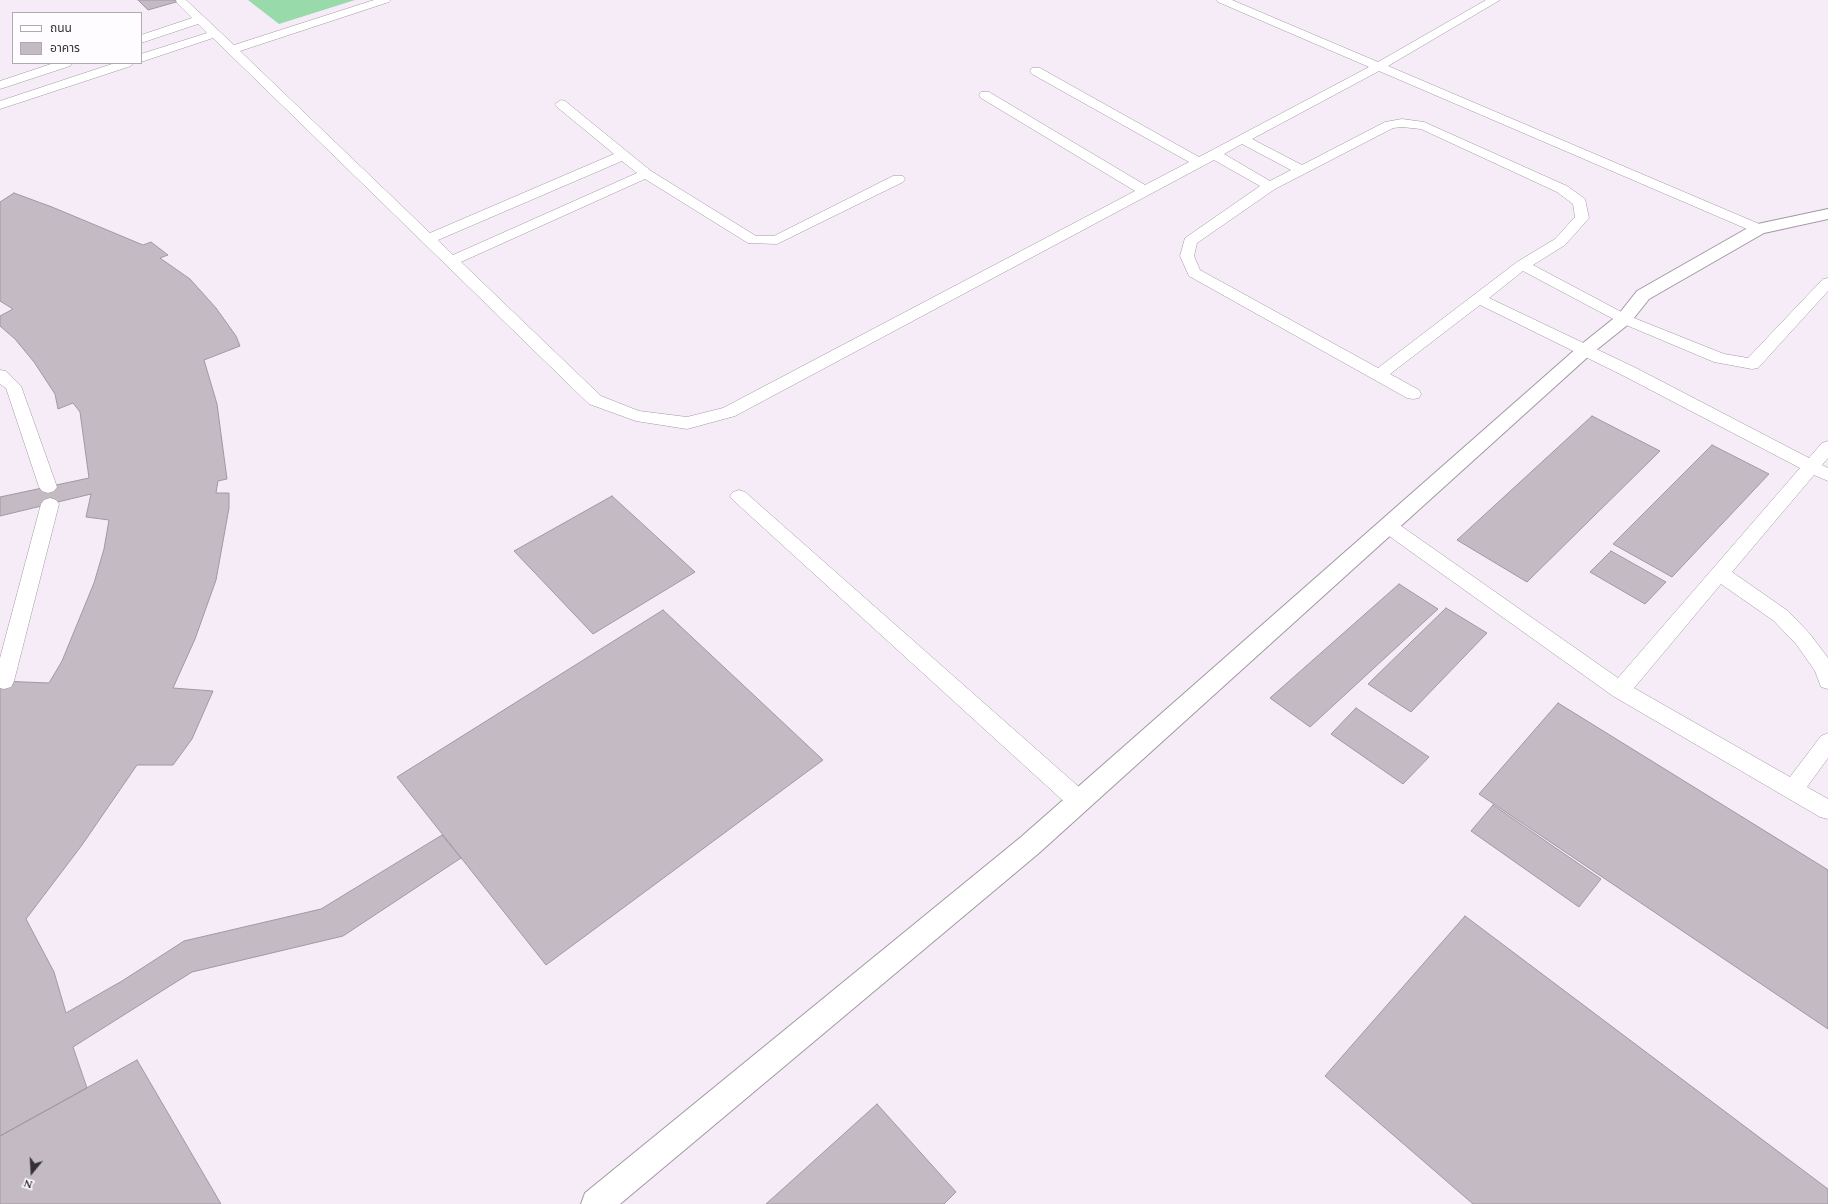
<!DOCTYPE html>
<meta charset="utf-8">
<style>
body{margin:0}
#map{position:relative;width:1828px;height:1204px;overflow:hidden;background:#f5ecf7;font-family:Spectral,"Noto Sans Thai",serif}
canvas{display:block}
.legend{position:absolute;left:12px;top:12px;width:130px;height:52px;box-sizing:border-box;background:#fefcfe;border:1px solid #adabae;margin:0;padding:5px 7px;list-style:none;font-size:12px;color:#343135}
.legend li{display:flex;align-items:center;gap:8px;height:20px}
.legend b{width:20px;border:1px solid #adabae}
.north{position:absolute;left:12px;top:1152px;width:40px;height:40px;-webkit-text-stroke:3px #fefcfe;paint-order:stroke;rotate:198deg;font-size:11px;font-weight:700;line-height:16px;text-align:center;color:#343135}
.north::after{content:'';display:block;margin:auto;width:14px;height:18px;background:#343135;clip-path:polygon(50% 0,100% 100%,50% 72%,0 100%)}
</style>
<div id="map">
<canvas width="1828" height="1204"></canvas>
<ul class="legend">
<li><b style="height:5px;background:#fff"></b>ถนน</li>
<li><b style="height:11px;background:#c3bac4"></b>อาคาร</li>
</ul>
<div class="north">N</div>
</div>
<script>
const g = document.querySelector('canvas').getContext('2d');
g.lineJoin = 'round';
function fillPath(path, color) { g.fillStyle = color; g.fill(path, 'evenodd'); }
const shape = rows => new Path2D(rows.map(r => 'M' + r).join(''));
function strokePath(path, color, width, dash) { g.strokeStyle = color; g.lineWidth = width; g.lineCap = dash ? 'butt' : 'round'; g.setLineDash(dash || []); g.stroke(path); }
fillPath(shape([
 [248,0,355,0,279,24]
]), '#98daaa');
const building = shape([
 [138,0,183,0,148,10,138,0],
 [14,193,52,207,143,245,151,242,168,255,160,258,190,279,216,308,236,336,240,346,204,360,217,404,227,479,218,481,216,493,229,493,229,508,216,580,195,639,173,688,213,691,192,739,173,765,137,765,82,845,26,919,54,972,66,1013,122,981,184,941,321,909,442,835,461,858,343,936,192,972,73,1047,87,1088,0,1136,0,681,49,683,62,661,94,583,104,549,109,520,86,517,91,494,0,516,0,497,89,478,80,412,73,403,58,409,55,394,34,362,15,339,0,326,0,316,13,309,0,301,0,202,14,193],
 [1592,416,1660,451,1527,582,1457,540,1592,416],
 [1712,445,1769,474,1672,577,1613,544,1712,445],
 [612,496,695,572,593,634,514,551,612,496],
 [1611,551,1666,582,1645,604,1590,572,1611,551],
 [1399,584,1438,609,1310,727,1270,698,1399,584],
 [1446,608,1487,633,1411,712,1368,684,1446,608],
 [663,610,823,760,546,965,397,777,663,610],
 [1558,703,1828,870,1828,1029,1479,794,1558,703],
 [1356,708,1429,757,1403,784,1331,734,1356,708],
 [1493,805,1601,879,1579,907,1471,831,1493,805],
 [1465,916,1828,1189,1828,1204,1473,1204,1325,1076,1465,916],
 [137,1060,221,1204,0,1204,0,1136,137,1060],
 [877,1104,956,1192,944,1204,766,1204,877,1104]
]);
fillPath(building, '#c3bac4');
strokePath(building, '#a198a2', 1);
const service = shape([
 [176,0,186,0,234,45,374,0,391,0,389,2,240,51,430,233,614,154,557,107,555,104,561,100,565,101,651,171,756,236,774,236,893,176,903,176,905,179,903,182,777,244,748,243,645,179,461,262,601,396,639,411,687,417,723,408,1135,191,981,98,979,95,981,92,989,92,1145,185,1189,162,1032,74,1030,71,1032,68,1040,68,1199,157,1369,67,1218,2,1216,0,1232,0,1378,62,1486,0,1500,0,1388,66,1764,226,1766,229,1764,232,1754,232,1379,71,1252,139,1302,165,1385,122,1402,119,1424,122,1567,186,1585,199,1589,218,1565,245,1533,265,1629,316,1724,354,1748,358,1823,279,1828,278,1828,291,1758,368,1752,369,1714,362,1619,322,1523,271,1489,298,1636,368,1809,458,1822,443,1828,441,1828,458,1822,465,1828,468,1828,481,1814,475,1732,572,1788,611,1810,634,1828,658,1828,689,1821,687,1815,671,1796,644,1774,621,1721,584,1634,688,1790,777,1821,736,1828,733,1828,758,1807,787,1828,799,1828,819,1820,817,1613,696,1382,531,1379,526,1382,521,1388,520,1394,521,1618,678,1800,468,1624,376,1480,305,1390,374,1419,390,1421,394,1419,398,1413,399,1407,398,1189,276,1180,256,1185,238,1260,186,1214,160,735,416,687,429,636,421,589,404,213,38,141,62,141,54,207,33,198,24,141,43,141,35,192,18,177,3,176,0],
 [1402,127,1421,129,1557,192,1573,204,1575,217,1555,239,1517,262,1378,368,1200,270,1194,256,1197,243,1275,189,1393,128,1402,127],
 [1242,144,1291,170,1270,181,1224,154,1242,144],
 [622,161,637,173,453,255,438,240,622,161],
 [54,63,72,63,70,66,0,89,0,81,54,63],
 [115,63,133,63,131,66,0,109,0,101,115,63],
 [0,370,6,371,21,386,57,487,54,491,48,493,42,491,39,487,6,388,0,384,0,370],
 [739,490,745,492,1087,794,1090,801,1087,808,1079,810,1071,808,733,500,730,496,733,492,739,490],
 [50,498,56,500,59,504,14,681,11,687,4,689,0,688,0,658,41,504,44,500,50,498]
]);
const minor = shape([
 [1828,209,1828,219,1764,233,1649,299,1630,323,1590,355,1039,853,620,1204,581,1204,585,1193,1021,837,1578,347,1618,315,1637,291,1753,225,1828,209]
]);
strokePath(service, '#a299a3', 1);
strokePath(minor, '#a299a3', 2);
fillPath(service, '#fff');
fillPath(minor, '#fff');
</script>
